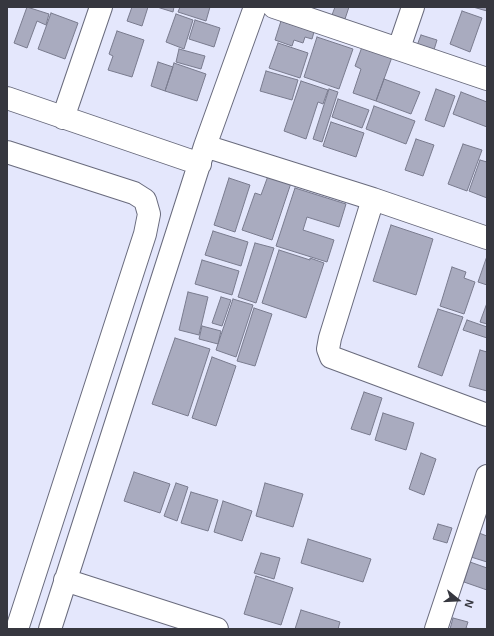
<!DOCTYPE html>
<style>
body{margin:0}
#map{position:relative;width:494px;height:636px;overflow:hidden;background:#e4e7fc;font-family:Helvetica,sans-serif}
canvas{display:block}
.frame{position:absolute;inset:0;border:8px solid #36373f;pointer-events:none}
.north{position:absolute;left:438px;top:580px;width:40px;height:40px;-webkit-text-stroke:3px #e4e7fc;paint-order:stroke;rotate:108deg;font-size:11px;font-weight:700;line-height:16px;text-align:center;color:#36373f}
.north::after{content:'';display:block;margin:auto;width:14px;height:18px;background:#36373f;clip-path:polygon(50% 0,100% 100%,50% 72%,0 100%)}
</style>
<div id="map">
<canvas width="494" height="636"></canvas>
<div class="frame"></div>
<div class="north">N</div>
</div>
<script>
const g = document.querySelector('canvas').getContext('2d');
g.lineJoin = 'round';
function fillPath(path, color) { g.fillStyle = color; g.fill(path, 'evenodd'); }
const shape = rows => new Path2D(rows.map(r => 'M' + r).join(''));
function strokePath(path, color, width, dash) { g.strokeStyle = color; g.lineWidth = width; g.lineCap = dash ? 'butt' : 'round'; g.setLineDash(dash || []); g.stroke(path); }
const building = shape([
 [27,7,49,14,46,25,37,21,27,48,14,43,27,7],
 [132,7,148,7,142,26,127,21,132,7],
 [157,7,174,7,173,12,157,7],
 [180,7,210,7,206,21,178,12,180,7],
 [335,7,349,7,345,19,332,15,335,7],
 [473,7,487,7,487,11,473,7],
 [462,11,482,18,470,52,450,44,462,11],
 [51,13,78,23,65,59,38,49,51,13],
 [176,14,193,20,184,49,166,42,176,14],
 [195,20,220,28,214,47,189,39,195,20],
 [281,21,314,32,312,39,305,37,303,43,294,40,292,46,275,40,281,21],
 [117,31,144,40,132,77,108,70,113,56,109,54,117,31],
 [421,35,437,40,433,53,416,48,421,35],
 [317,37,353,49,339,89,304,77,317,37],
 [278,43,308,53,300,78,269,68,278,43],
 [362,47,392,57,376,101,353,93,361,69,355,66,362,47],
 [179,49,205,56,201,69,176,62,179,49],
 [158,62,173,67,165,91,151,86,158,62],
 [174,63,206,74,197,101,165,91,174,63],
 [266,71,298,80,292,100,260,91,266,71],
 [384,79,420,92,411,114,376,101,384,79],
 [301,81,328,90,323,104,318,102,306,139,284,131,301,81],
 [329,89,338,92,322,142,313,139,329,89],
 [436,89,455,96,444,127,425,120,436,89],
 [461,92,487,102,487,127,453,114,461,92],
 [338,99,369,110,362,128,332,117,338,99],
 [374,106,415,121,406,144,366,129,374,106],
 [331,122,364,133,356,157,323,146,331,122],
 [416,139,434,145,423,176,405,170,416,139],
 [463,144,482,150,467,191,448,184,463,144],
 [480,160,487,162,487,198,469,191,480,160],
 [268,176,291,183,272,240,242,230,255,193,261,195,268,176],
 [229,178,250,185,235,232,214,225,229,178],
 [295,188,346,204,339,227,307,217,303,230,334,240,327,262,276,246,295,188],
 [391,225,433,239,416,295,373,281,391,225],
 [213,231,248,242,241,266,205,255,213,231],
 [255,243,274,248,256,303,238,297,255,243],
 [279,250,310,260,310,258,324,263,306,318,262,303,279,250],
 [487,256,487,285,478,282,487,256],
 [202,260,239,271,232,295,195,284,202,260],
 [452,267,466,272,464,278,475,282,464,314,440,306,452,267],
 [188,292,208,297,199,335,179,330,188,292],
 [221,297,231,300,222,326,212,323,221,297],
 [233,299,253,305,236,357,216,350,233,299],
 [487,303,487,324,480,322,487,303],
 [254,308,272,314,255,366,237,361,254,308],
 [438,309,463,317,442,376,418,367,438,309],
 [467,320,487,327,487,338,463,330,467,320],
 [202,326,221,331,218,344,199,339,202,326],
 [175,338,210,349,188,416,152,404,175,338],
 [480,350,487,352,487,391,469,386,480,350],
 [212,357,236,366,216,426,192,418,212,357],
 [364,392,382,398,370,435,351,429,364,392],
 [383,413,414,423,406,450,375,440,383,413],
 [421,453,436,459,424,495,409,489,421,453],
 [134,472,170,484,160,513,124,501,134,472],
 [176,483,188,487,177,521,164,516,176,483],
 [265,483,303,494,293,527,256,516,265,483],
 [191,492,218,500,208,531,181,523,191,492],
 [223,501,252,511,242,541,214,532,223,501],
 [438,524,452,528,447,543,433,539,438,524],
 [479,533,487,536,487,562,471,557,479,533],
 [308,539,371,559,363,582,301,563,308,539],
 [261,553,280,558,274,579,254,573,261,553],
 [470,562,487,568,487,590,464,582,470,562],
 [256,576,293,588,281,625,244,614,256,576],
 [301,610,340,622,338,629,295,629,301,610],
 [453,618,468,622,466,628,470,629,450,629,453,618]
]);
fillPath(building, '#a9abbf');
strokePath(building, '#797b8e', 1);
const minor = shape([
 [274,7,487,79],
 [399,48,413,7],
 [7,98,200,164],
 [63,118,101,7],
 [205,146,373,199,487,238],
 [7,152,134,193,145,200,149,214,145,234,17,629],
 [373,199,330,338,328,349,331,357,487,415],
 [65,580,217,629],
 [50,629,205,146,255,7],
 [436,629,487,476]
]);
strokePath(minor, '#696b7d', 24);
strokePath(minor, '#fff', 22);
</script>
